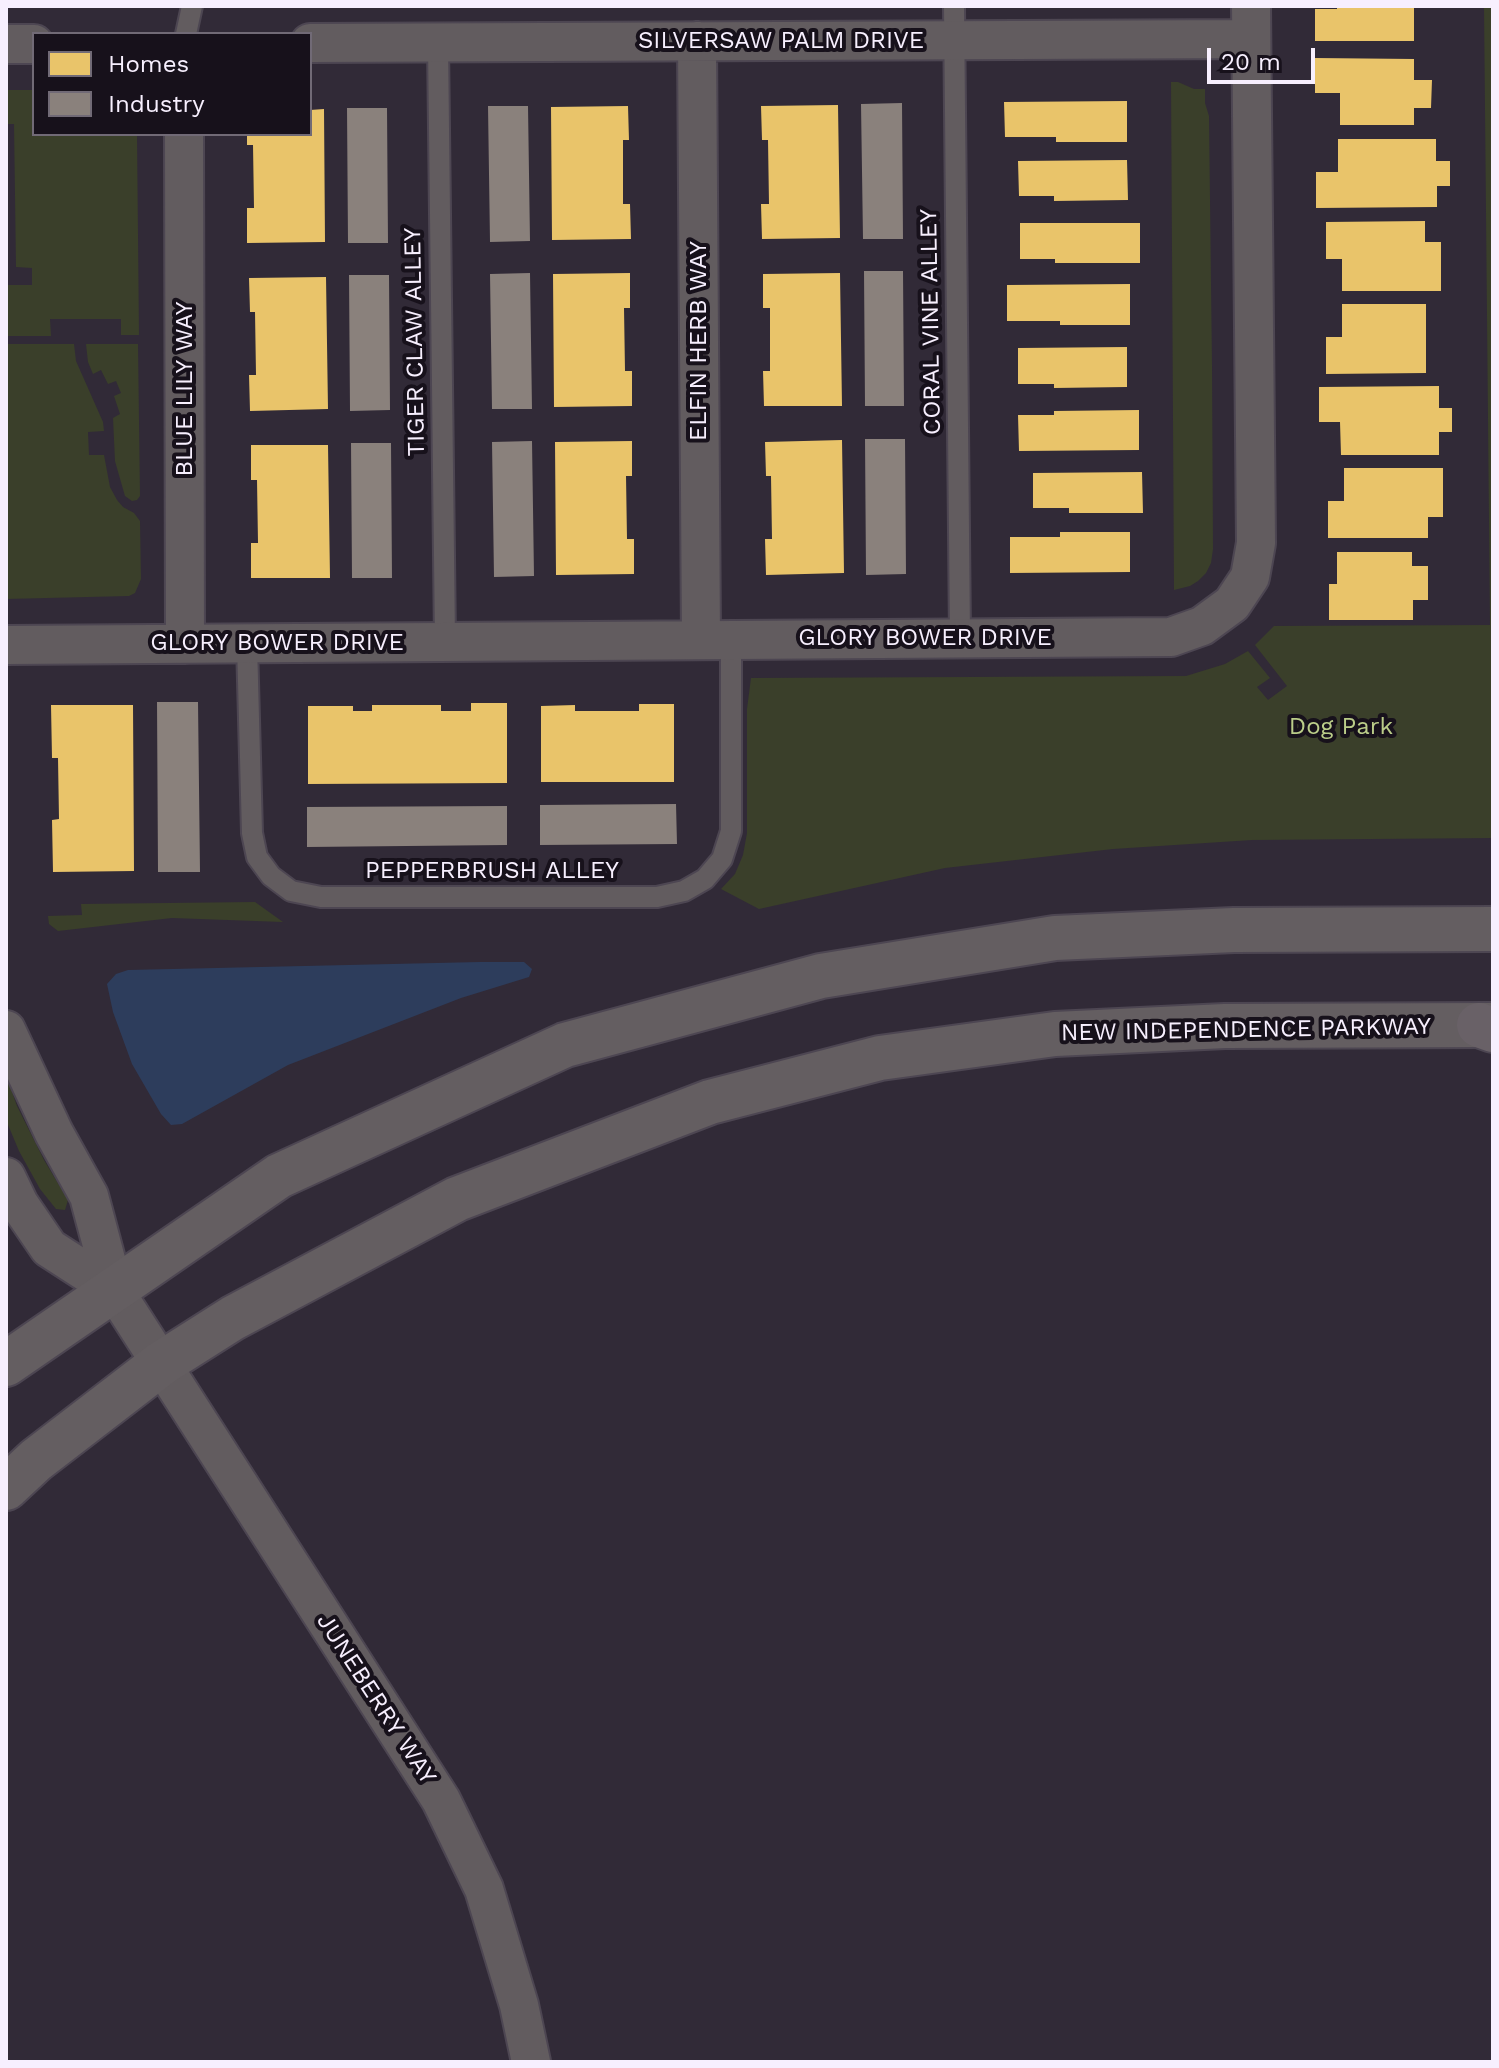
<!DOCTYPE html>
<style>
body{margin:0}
#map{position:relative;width:1499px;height:2068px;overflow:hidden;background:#312a37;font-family:"Work Sans",sans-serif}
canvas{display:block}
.frame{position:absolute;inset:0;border:8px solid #f7effe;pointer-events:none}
.legend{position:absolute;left:32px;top:32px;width:280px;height:104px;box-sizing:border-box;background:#17111b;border:2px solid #716a76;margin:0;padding:10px 14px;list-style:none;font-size:24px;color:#f7effe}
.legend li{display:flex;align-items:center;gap:16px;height:40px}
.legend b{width:40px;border:2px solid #716a76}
.scale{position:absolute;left:1207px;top:48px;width:108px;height:36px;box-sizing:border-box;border:4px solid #f7effe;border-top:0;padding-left:10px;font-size:24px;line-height:28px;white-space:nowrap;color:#f7effe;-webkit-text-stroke:6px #17111b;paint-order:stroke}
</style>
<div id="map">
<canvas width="1499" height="2068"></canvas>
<div class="frame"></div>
<ul class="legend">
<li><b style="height:22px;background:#e9c46a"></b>Homes</li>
<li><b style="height:22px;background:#8a817c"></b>Industry</li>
</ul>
<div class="scale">20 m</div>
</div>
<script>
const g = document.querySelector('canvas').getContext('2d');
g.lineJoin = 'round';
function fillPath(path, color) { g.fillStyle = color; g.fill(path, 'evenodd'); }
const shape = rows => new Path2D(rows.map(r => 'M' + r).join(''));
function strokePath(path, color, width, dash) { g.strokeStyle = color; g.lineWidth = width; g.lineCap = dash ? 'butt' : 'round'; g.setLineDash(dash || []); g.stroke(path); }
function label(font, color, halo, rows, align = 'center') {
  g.font = font + ' "Work Sans",sans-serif'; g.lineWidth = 8; g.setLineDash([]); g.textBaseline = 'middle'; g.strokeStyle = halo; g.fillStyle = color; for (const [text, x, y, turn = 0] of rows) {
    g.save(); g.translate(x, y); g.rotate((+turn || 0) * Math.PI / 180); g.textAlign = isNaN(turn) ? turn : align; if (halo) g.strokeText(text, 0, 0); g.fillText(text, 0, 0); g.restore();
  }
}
fillPath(shape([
 [1484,6,1493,6,1493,838,1252,840,1113,849,945,868,759,909,721,889,735,874,743,855,747,833,747,709,751,678,1186,676,1225,664,1248,651,1270,678,1257,687,1268,700,1287,686,1255,645,1274,626,1490,625],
 [1171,82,1178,82,1194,89,1205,89,1205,103,1209,116,1212,365,1213,549,1211,563,1206,573,1198,581,1190,586,1174,590],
 [6,90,34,90,34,134,137,134,139,335,121,335,121,319,50,319,51,336,6,336,6,285,32,285,32,268,16,267,14,124,6,124],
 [6,344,74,344,76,361,103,422,104,431,88,432,89,455,104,455,110,487,117,500,123,507,134,513,140,521,141,579,135,593,129,596,6,599],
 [86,344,138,344,140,496,137,500,132,501,125,496,115,461,113,418,120,414,114,396,121,393,116,381,108,384,101,370,93,374,88,362],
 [255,902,283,922,172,918,58,931,49,924,48,916,82,915,81,904],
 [6,1075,17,1106,44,1160,68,1200,65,1210,56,1209,40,1189,19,1151,6,1120]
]), '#3a3f2a');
fillPath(shape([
 [480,962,524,962,532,969,529,977,461,998,288,1065,182,1124,171,1125,161,1114,132,1064,113,1012,107,984,116,974,128,970]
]), '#2d3d5c');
fillPath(shape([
 [1337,6,1414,6,1414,41,1315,41,1315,9,1337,9],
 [1315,58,1414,59,1414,80,1432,80,1431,108,1414,108,1414,125,1340,125,1340,93,1315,93],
 [1127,101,1127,142,1056,142,1056,137,1005,137,1004,102],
 [838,105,840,238,762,239,761,204,769,204,768,140,762,140,761,106],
 [628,106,629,140,623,140,623,204,630,204,631,239,552,240,551,107],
 [324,109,325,242,247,243,247,208,254,208,253,145,247,145,247,134,310,134,310,110],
 [1338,139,1436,139,1436,161,1450,161,1450,186,1437,186,1437,207,1316,208,1316,172,1338,172],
 [1127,160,1128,200,1054,201,1054,196,1019,196,1018,161],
 [1425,221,1425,242,1441,242,1441,291,1342,291,1342,259,1326,259,1326,222],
 [1020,223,1140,223,1140,263,1055,263,1055,259,1020,259],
 [630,273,630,308,624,308,625,371,632,371,632,406,554,407,553,274],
 [840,273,842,406,764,406,763,371,770,371,770,308,763,308,763,274],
 [326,277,328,409,250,411,249,375,256,375,255,312,250,312,249,278],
 [1130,284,1130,325,1060,325,1060,321,1007,321,1007,285],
 [1342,304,1426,304,1426,373,1326,374,1326,337,1342,337],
 [1127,347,1127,387,1054,388,1054,384,1018,384,1018,348],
 [1439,386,1439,408,1452,408,1452,432,1439,432,1439,455,1341,455,1340,422,1319,422,1319,387],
 [1139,410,1139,450,1019,451,1018,415,1054,415,1054,411],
 [842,440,844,573,766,575,765,539,772,539,771,476,766,476,765,442],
 [632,441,632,476,626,476,627,539,634,539,634,574,556,575,555,442],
 [251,445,328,445,330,578,251,578,251,543,258,543,257,480,251,480],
 [1344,468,1443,468,1443,517,1428,517,1428,538,1328,538,1328,501,1344,501],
 [1142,472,1143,513,1069,513,1069,508,1033,508,1033,473],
 [1060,532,1130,532,1130,572,1010,573,1010,537,1060,537],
 [1337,552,1412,552,1412,566,1428,566,1428,600,1413,600,1413,620,1329,620,1329,584,1337,584],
 [471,703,507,703,507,783,308,784,308,706,353,706,353,711,372,711,372,705,441,705,441,711,471,711],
 [639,704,674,704,674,782,541,782,541,706,575,705,575,711,639,711],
 [51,705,133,705,134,871,53,872,52,820,59,819,58,758,52,758]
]), '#e9c46a');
fillPath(shape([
 [902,103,903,239,863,239,861,104],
 [488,106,528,106,530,241,490,242],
 [347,108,387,108,388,243,348,243],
 [864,271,903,271,904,406,865,406],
 [530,273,532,409,492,409,490,274],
 [349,275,389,275,390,410,350,411],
 [865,439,905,439,906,574,866,575],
 [532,441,534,576,494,577,492,442],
 [351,443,391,443,392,578,352,578],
 [157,702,198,702,200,872,158,872],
 [676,804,677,844,540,845,540,805],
 [507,806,507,845,307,847,307,807]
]), '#8a817c');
const service = shape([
 [954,6,960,638],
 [186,34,192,6],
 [438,43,445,641],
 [247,643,252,833,257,857,271,876,291,891,321,897,657,897,684,891,705,879,722,859,731,831,731,640]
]);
const minor = shape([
 [697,41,701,640],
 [310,43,1251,39],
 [6,44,34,44],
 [184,134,185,644],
 [6,645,1171,637,1202,626,1232,604,1250,577,1256,543,1251,6],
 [6,1030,54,1133,89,1196,114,1290,441,1800,484,1889,519,2005,531,2062],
 [6,1177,19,1204,49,1248,114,1290]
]);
const secondary = shape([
 [6,1364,279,1176,565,1045,821,976,1055,938,1234,930,1493,929],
 [6,1488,36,1460,162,1363,233,1318,457,1199,710,1102,880,1058,1055,1034,1225,1026,1493,1025]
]);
const motorway = shape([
 [1479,1025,1493,1030]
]);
strokePath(service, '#4d4652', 24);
strokePath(minor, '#4d4652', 42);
strokePath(secondary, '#4d4652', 48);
strokePath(motorway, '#4d4652', 48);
strokePath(service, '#625c5f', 20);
strokePath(minor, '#625c5f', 38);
strokePath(secondary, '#645e61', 44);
strokePath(motorway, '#696167', 44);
label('24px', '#f7effe', '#17111b', [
 ["SILVERSAW PALM DRIVE",781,41],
 ["CORAL VINE ALLEY",931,322,-91],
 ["ELFIN HERB WAY",699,341,-90],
 ["TIGER CLAW ALLEY",415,342,-91],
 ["BLUE LILY WAY",185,389,-90],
 ["GLORY BOWER DRIVE",925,638],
 ["GLORY BOWER DRIVE",277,643],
 ["PEPPERBRUSH ALLEY",492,871],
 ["NEW INDEPENDENCE PARKWAY",1246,1030,-1],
 ["JUNEBERRY WAY",376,1699,57]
]);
label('24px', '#bbcd89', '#17111b', [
 ["Dog Park",1341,727]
]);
</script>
